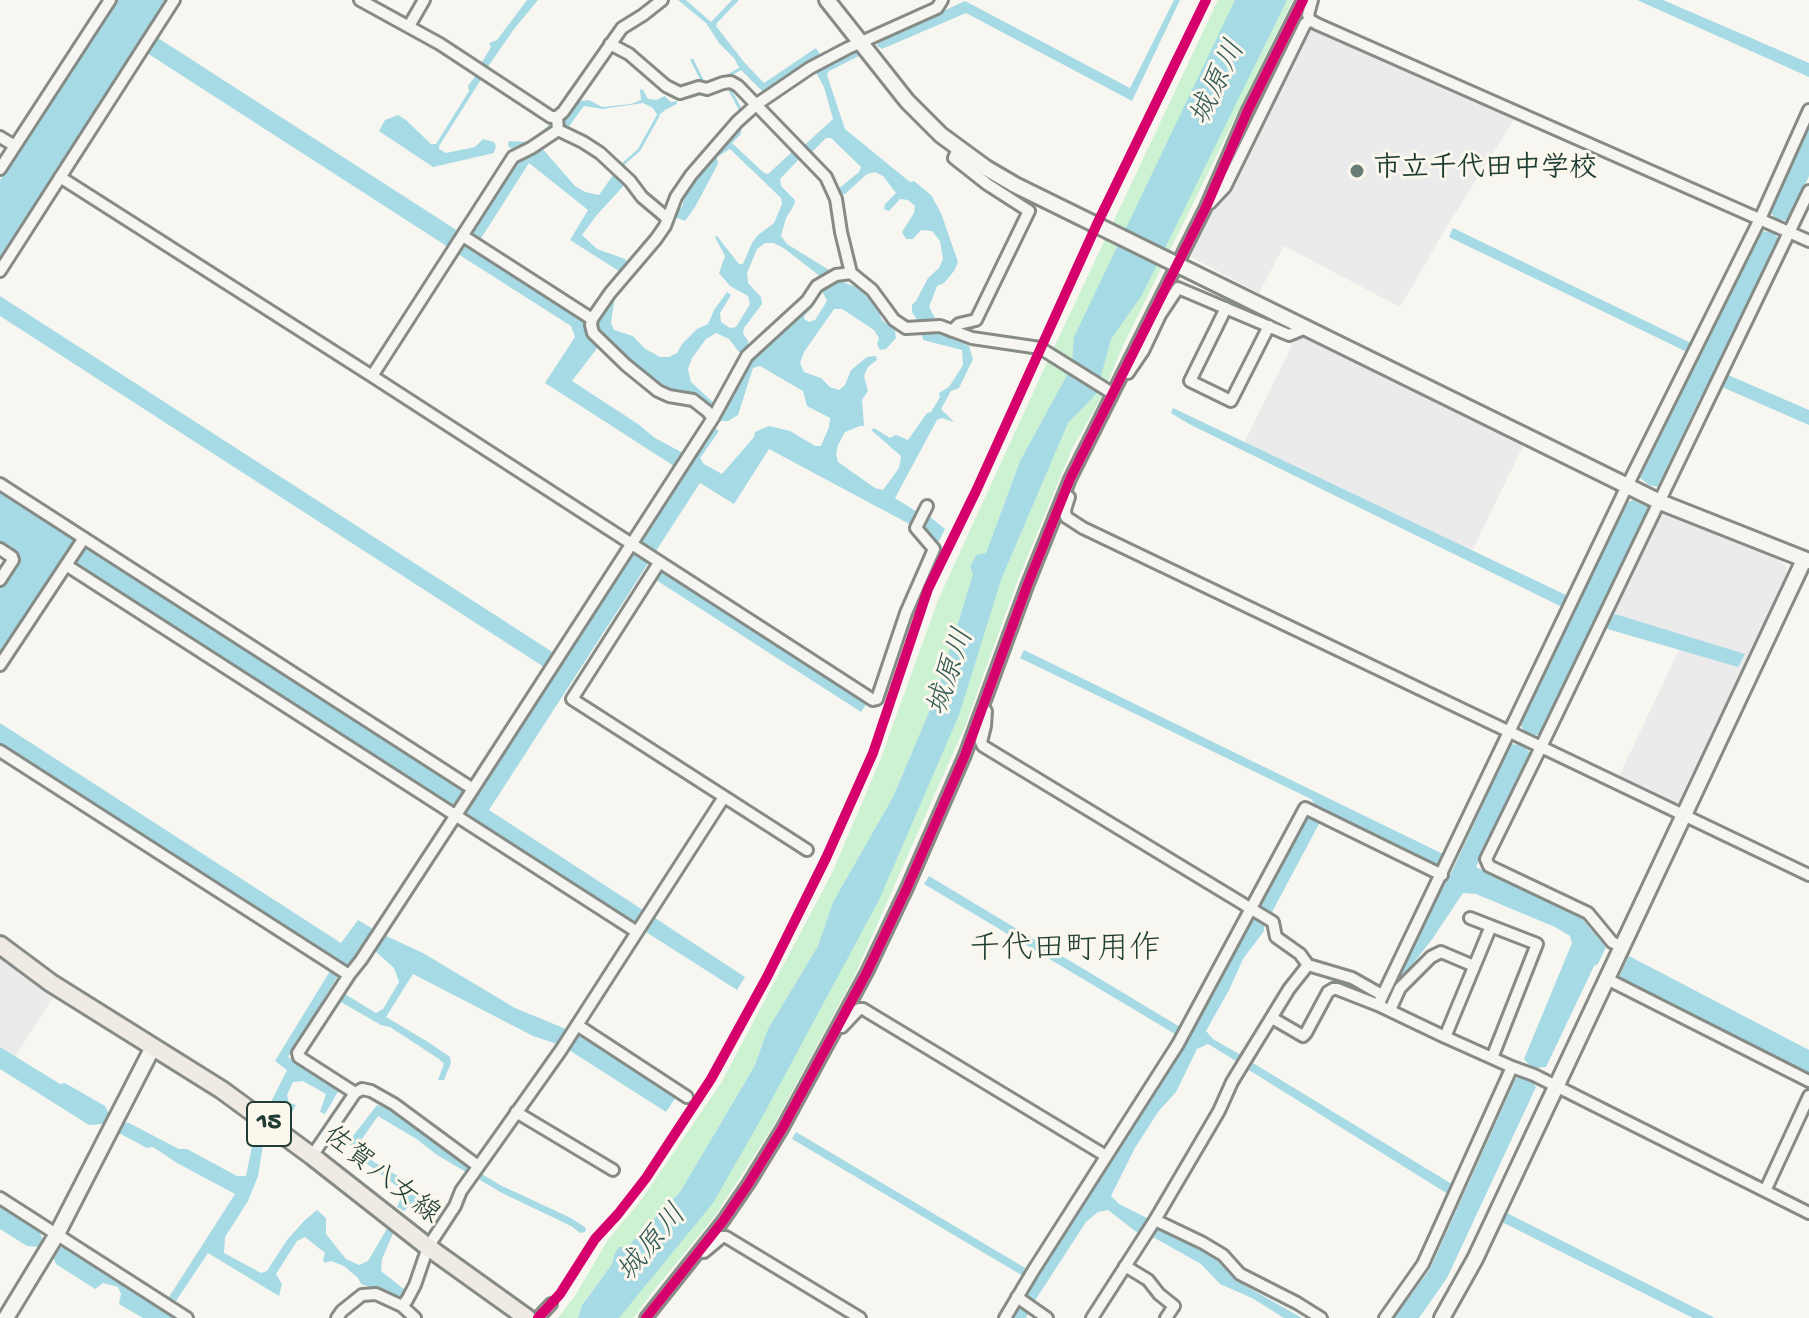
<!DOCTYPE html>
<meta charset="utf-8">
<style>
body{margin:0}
canvas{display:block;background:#f8f6f0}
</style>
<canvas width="1809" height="1318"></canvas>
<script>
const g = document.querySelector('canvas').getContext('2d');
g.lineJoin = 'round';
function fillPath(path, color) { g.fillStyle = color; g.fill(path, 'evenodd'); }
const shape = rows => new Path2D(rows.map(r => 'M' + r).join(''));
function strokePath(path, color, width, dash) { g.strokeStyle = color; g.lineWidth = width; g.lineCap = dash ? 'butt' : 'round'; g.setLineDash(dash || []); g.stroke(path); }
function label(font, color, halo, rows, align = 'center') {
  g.font = font + ' "Gochi Hand","Klee One",sans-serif'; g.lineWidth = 6; g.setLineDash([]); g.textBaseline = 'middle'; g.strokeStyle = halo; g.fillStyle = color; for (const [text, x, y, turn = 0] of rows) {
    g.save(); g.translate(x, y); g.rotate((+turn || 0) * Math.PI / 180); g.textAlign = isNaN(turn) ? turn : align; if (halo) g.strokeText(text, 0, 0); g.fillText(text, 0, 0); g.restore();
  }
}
fillPath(shape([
 [1302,24,1517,115,1446,228,1400,307,1284,246,1259,293,1191,257],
 [1298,333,1524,444,1470,555,1243,445],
 [1644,504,1777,558,1787,568,1786,579,1676,807,1617,780,1682,644,1588,615],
 [0,954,54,996,8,1067,0,1062]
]), '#ebebec');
fillPath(shape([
 [1218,0,1245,0,1072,366,1020,461,986,553,976,555,970,567,973,574,935,698,893,797,833,902,818,946,768,1029,754,1067,680,1192,627,1247,614,1255,612,1264,582,1304,578,1318,558,1318,576,1294,609,1238,639,1203,721,1083,832,873,881,758,938,600,1049,358],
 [1281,0,1293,0,1122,348,1100,400,1072,449,1017,582,966,724,854,977,774,1125,715,1216,651,1294,634,1318,607,1318,704,1201,984,611,1001,580,1108,328]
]), '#cdf2d2');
fillPath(shape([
 [116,0,166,0,0,257,0,180],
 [527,0,538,0,514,29,487,68,484,70,481,74,482,78,439,146,439,149,446,153,475,147,483,139,494,142,496,146,494,153,433,167,379,131,385,120,398,115,406,120,431,144,436,144,469,91,468,86,482,67,481,64,491,47,489,43,497,40],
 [678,0,686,0,711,22,732,0,739,0,717,23,716,26,744,62,764,83,816,48,821,56,820,59,813,63,810,62,764,93,740,69,734,58,719,43,706,23],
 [1174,0,1180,0,1132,101,966,13,882,49,877,46,878,41,965,1,1130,88],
 [1235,0,1287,0,1142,295,1111,339,1096,394,1068,423,1001,580,959,715,879,900,765,1112,713,1203,619,1318,578,1318,582,1305,612,1264,614,1255,619,1247,627,1247,680,1192,754,1067,768,1029,818,946,833,902,893,797,935,698,973,574,970,567,976,555,986,553,1020,461,1072,366,1074,337],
 [1637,0,1663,0,1809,63,1809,77],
 [158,38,458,231,448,247,147,53],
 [855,50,859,56,829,71,827,75,845,129,910,182,914,181,931,195,941,213,958,262,954,271,944,283,937,286,929,307,935,318,931,324,932,332,947,336,969,346,973,359,959,388,951,391,941,409,954,422,942,418,937,420,895,498,925,517,929,516,945,529,938,543,935,542,913,526,769,449,734,504,700,483,654,554,638,543,713,427,719,431,700,458,704,464,722,474,754,437,755,432,769,426,790,431,815,446,821,446,829,427,830,418,807,406,803,391,760,366,753,368,738,415,728,421,720,421,718,418,751,356,773,338,780,336,787,324,811,303,812,308,804,316,804,319,809,322,815,320,827,301,822,291,827,284,837,280,859,288,877,308,882,320,895,331,896,338,886,349,880,350,877,344,879,338,874,330,842,309,834,309,804,352,800,363,804,372,821,378,830,387,839,390,845,385,851,370,867,357,876,356,877,360,868,367,864,376,868,391,862,400,864,426,860,426,845,432,838,445,836,454,838,462,875,488,883,490,899,468,901,456,871,430,874,428,890,438,896,435,908,440,927,413,931,412,940,397,939,393,949,387,963,365,962,350,923,340,922,335,925,332,912,312,912,305,916,301,928,278,939,268,943,259,940,241,932,231,921,230,913,239,906,239,902,232,914,213,915,206,908,200,900,199,889,211,884,209,885,204,896,193,883,176,875,172,867,174,845,194,839,194,837,190,859,172,861,167,831,138,826,138,809,155,802,156,780,179,781,186,795,200,794,205,786,218,781,236,787,244,829,270,829,275,825,278,821,277,785,249,774,243,765,243,757,249,747,273,748,283,761,297,762,304,744,328,743,333,748,341,748,347,743,353,739,352,729,339,716,333,706,339,692,358,688,369,691,382,715,404,715,408,713,410,709,408,687,391,671,392,661,387,632,365,602,336,594,342,598,347,572,381,638,424,655,438,683,453,674,466,545,383,575,337,571,326,458,254,464,244,583,322,589,337,597,332,597,320,614,295,615,296,611,323,614,330,633,336,644,348,660,357,669,357,677,353,682,344,697,329,708,324,714,310,727,292,731,295,720,313,721,322,730,328,736,327,750,304,748,296,730,286,719,273,725,256,715,237,717,236,739,264,743,264,752,243,758,235,774,223,782,204,781,198,730,149,717,157,718,164,695,207,685,221,672,216,674,211,679,210,683,205,683,194,693,177,719,150,731,142,764,173,768,174,794,150,798,151,833,119,824,87,815,71,823,65,825,65],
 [640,89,643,90,648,99,656,100,665,96,671,102,677,101,677,104,665,110,658,116,653,108,643,103,602,109,584,106,567,129,561,124,554,126,528,145,532,152,541,147,575,186,585,192,599,195,616,171,628,181,596,216,582,235,597,249,625,259,629,266,622,273,570,240,588,210,529,163,480,240,474,239,471,232,516,163,528,154,525,147,510,148,508,145,509,141,528,142,553,122,562,120,569,110,580,101,589,100,602,107,631,104,641,100],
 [1809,123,1809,176,1789,221,1780,220,1773,233,1782,241,1715,373,1724,378,1728,375,1809,410,1809,425,1722,387,1722,382,1712,377,1699,400,1658,487,1649,485,1640,478,1700,354,1690,350,1687,352,1449,237,1453,228,1691,343,1692,346,1701,350,1762,231,1769,232,1775,218,1771,213],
 [0,296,554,653,544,667,0,316],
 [1173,408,1566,595,1565,600,1577,604,1628,502,1633,500,1647,507,1650,511,1597,616,1611,620,1615,614,1745,654,1738,667,1604,628,1606,623,1595,620,1539,735,1529,735,1524,747,1531,753,1476,867,1582,919,1606,947,1598,964,1594,966,1546,1067,1534,1068,1530,1078,1536,1087,1447,1278,1419,1318,1394,1318,1430,1269,1516,1078,1526,1076,1531,1067,1524,1059,1572,943,1570,936,1555,927,1476,894,1463,893,1433,938,1402,978,1400,969,1454,867,1511,744,1519,745,1525,733,1521,725,1576,608,1565,603,1562,607,1189,424,1171,413],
 [0,491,76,540,0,655,0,586,19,556,0,543],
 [85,545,465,790,453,809,73,564],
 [632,552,649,562,489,810,643,910,634,924,463,815],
 [662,571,867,703,861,712,656,580],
 [1024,650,1443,854,1437,865,1320,808,1315,819,1320,822,1271,914,1265,912,1264,931,1243,959,1229,990,1206,1031,1213,1039,1241,1055,1236,1061,1208,1044,1197,1049,1176,1092,1158,1112,1135,1148,1111,1196,1119,1204,1149,1219,1150,1222,1213,1256,1235,1280,1302,1318,1284,1318,1252,1298,1220,1284,1201,1264,1144,1232,1139,1234,1108,1210,1098,1212,1086,1222,1034,1302,1029,1300,1030,1309,1026,1318,1011,1318,1018,1305,1023,1303,1026,1298,1024,1294,1189,1038,1254,915,1259,917,1263,910,1258,907,1306,816,1312,818,1317,807,1311,799,1020,658],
 [0,723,341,943,358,920,373,929,347,966,0,745],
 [929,876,1180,1027,1175,1034,924,884],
 [655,918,745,977,737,990,646,932],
 [384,935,423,953,515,1008,566,1029,564,1037,557,1044,533,1036,413,974,386,1017,428,1042,450,1057,451,1063,444,1080,438,1080,444,1064,439,1059,390,1027,381,1025,339,1001,345,994,376,1013,383,1009,399,982,394,968,374,950],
 [1629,956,1809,1050,1809,1075,1619,977],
 [330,971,338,976,288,1057,339,1090,325,1114,320,1112,326,1094,303,1081,293,1082,287,1095,289,1103,296,1105,292,1112,276,1113,268,1108,287,1070,275,1061],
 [579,1035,676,1097,666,1112,569,1050],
 [0,1047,60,1084,65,1083,105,1106,109,1114,123,1122,129,1123,179,1149,187,1149,237,1176,246,1176,255,1132,258,1128,265,1133,258,1176,248,1201,225,1237,224,1253,261,1273,267,1271,287,1240,305,1220,317,1210,326,1218,326,1234,346,1259,359,1265,368,1261,388,1227,394,1231,382,1259,381,1271,405,1290,405,1294,403,1297,392,1297,379,1290,361,1284,358,1278,344,1266,331,1261,325,1263,323,1260,325,1253,305,1237,297,1241,276,1274,282,1284,279,1296,208,1253,176,1301,172,1300,169,1297,235,1194,177,1163,153,1147,147,1148,102,1124,89,1125,0,1069],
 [1253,1063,1455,1186,1451,1196,1249,1070],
 [377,1105,387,1107,474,1172,482,1174,500,1185,571,1218,586,1228,585,1232,580,1233,571,1226,502,1193,437,1155,418,1140,378,1116,357,1146,374,1162,410,1183,429,1203,430,1211,423,1209,413,1202,404,1211,397,1207,403,1193,398,1187,366,1163,360,1169,355,1166,357,1160,350,1144,353,1136],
 [796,1132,1027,1269,1023,1276,792,1139],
 [0,1206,38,1230,43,1239,57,1248,67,1247,180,1318,143,1318,119,1304,121,1294,118,1287,103,1283,95,1289,56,1264,52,1255,39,1247,27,1246,0,1229],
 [1507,1213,1715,1318,1693,1318,1502,1222]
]), '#a6dbe6');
strokePath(shape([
 [692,60,704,84,713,82],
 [724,78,740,69],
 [728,86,741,111],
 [731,142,739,134,741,125],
 [622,165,639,150,658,116]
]), '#a6dbe6', 3);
const street = shape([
 [360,0,440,44,551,117,557,117,558,130,583,142,600,153,630,181,642,197,667,218],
 [1312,0,1308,15,1310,20,1317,24,1809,241],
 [409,26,424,0],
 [610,44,629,54,666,86,680,93,699,87,707,89,723,83,731,82,738,86,826,177,836,199,841,232,851,273,872,290,894,320,906,328,940,326,972,338,1040,348,1112,393],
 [557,117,563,112,622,28,643,15,662,0],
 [0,137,15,146],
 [0,169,110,0],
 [60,177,372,376,873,700,877,699,906,613,934,549,916,528,927,506],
 [1210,203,1225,187,1305,24,1310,20],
 [463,236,592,319],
 [0,271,174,0],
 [1226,308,1190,381,1231,401,1269,326],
 [952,331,959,324,976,320,1029,211,987,184,954,158,958,148],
 [1128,373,1143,351,1160,315,1178,288,1289,335,1306,328],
 [372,376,513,157,531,148,558,130],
 [713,418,707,411,693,400,669,396,658,391,626,365,593,333,591,325,592,319,610,293,656,239,665,226,676,197,691,175,737,122,757,104,810,68,848,48,937,8,942,0],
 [0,484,473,789],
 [1069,497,1065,510,1066,517,1083,528,1809,875],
 [0,549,12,557,13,560,0,580],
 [659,563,572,699,807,850],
 [66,565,637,932],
 [0,665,84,538],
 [986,711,985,726,981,742,983,746,1273,922,1276,937,1300,954,1308,965,1352,978,1382,995],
 [0,751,349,975],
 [1470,918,1537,944,1492,1058],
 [1622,947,1612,942,1588,913,1489,866,1486,859,1541,747,1809,191],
 [1607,979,1809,1081],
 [1378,1005,1627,486,1760,219,1809,110],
 [1390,1010,1400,988,1431,957,1441,952,1474,966],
 [1272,1018,1303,1036,1306,1033,1328,992,1333,989,1337,989,1378,1005,1445,1037,1512,1067,1534,1075,1809,1213],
 [577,1025,687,1097],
 [842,1027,859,1009,863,1009,1106,1156],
 [1445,1037,1491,926],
 [516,1112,613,1170],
 [312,1156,355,1093],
 [478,1166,394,1104,371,1091,362,1089,355,1093,299,1057,298,1053,349,975,361,960,473,789,713,418,747,356,807,301,817,286,836,275,851,273],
 [1765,1191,1809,1096],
 [0,1198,187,1318],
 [1155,1220,1203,1243,1223,1255,1240,1274,1297,1303,1321,1318],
 [704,1252,722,1237,726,1237,860,1318],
 [1125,1266,1148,1280,1159,1294,1174,1306,1166,1318],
 [1017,1297,1047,1318],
 [402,1306,415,1318],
 [337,1318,342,1311,362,1295,376,1294,402,1306,407,1300,415,1285,428,1247,455,1206,461,1191,561,1050,724,797],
 [538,1318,551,1304],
 [646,1318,723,1221,749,1183,782,1129,867,972,907,888,965,755,1027,586,1070,479,1206,207,1248,110,1303,0],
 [1005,1318,1033,1271,1178,1044,1305,808,1442,875],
 [1092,1318,1155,1220,1219,1111,1232,1082,1289,989,1308,965],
 [1385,1318,1423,1264,1512,1067]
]);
const secondary = shape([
 [827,0,907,101,941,135,986,168,1015,185,1660,502,1809,561],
 [6,1318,57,1234,153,1047],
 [1442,1318,1475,1259,1804,560]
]);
const primary = shape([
 [0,945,51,983,222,1090,312,1156,428,1247,527,1318]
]);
strokePath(street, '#868b86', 16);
strokePath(secondary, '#868b86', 20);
strokePath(primary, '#868b86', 22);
strokePath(street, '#f6f5f1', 10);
strokePath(secondary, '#f6f5f1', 14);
strokePath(primary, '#f0ebe2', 16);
strokePath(shape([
 [538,1318,560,1294,595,1239,618,1214,646,1178,711,1079,767,977,826,858,873,753,928,589,976,491,1097,224,1206,0],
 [646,1318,723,1221,749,1183,782,1129,867,972,907,888,965,755,1027,586,1070,479,1206,207,1248,110,1303,0]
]), '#d6006c', 10);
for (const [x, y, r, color] of [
 [1357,171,8,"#6b7e76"]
]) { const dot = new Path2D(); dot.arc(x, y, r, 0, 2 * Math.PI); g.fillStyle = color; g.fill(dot); strokePath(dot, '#fbf7ec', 3); }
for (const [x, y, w] of [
 [269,1124,44]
]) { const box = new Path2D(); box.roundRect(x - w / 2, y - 22, w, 44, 6); g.fillStyle = '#fbf7ec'; g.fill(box); strokePath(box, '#1f3d34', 2); }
label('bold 26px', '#1f3d34', null, [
 ["15",269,1124]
]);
label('bold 28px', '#1f3d34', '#fbf7ec', [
 ["市立千代田中学校",1373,171]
], 'left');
label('28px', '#1f3d34', '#fbf7ec', [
 ["佐賀八女線",380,1177,38]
]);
label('italic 30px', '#335a57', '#fbf7ec', [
 ["城原川",1220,84,-64],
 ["城原川",953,673,-71],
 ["城原川",654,1245,-50]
]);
label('32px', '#1f3d34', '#fbf7ec', [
 ["千代田町用作",1065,952]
]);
</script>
